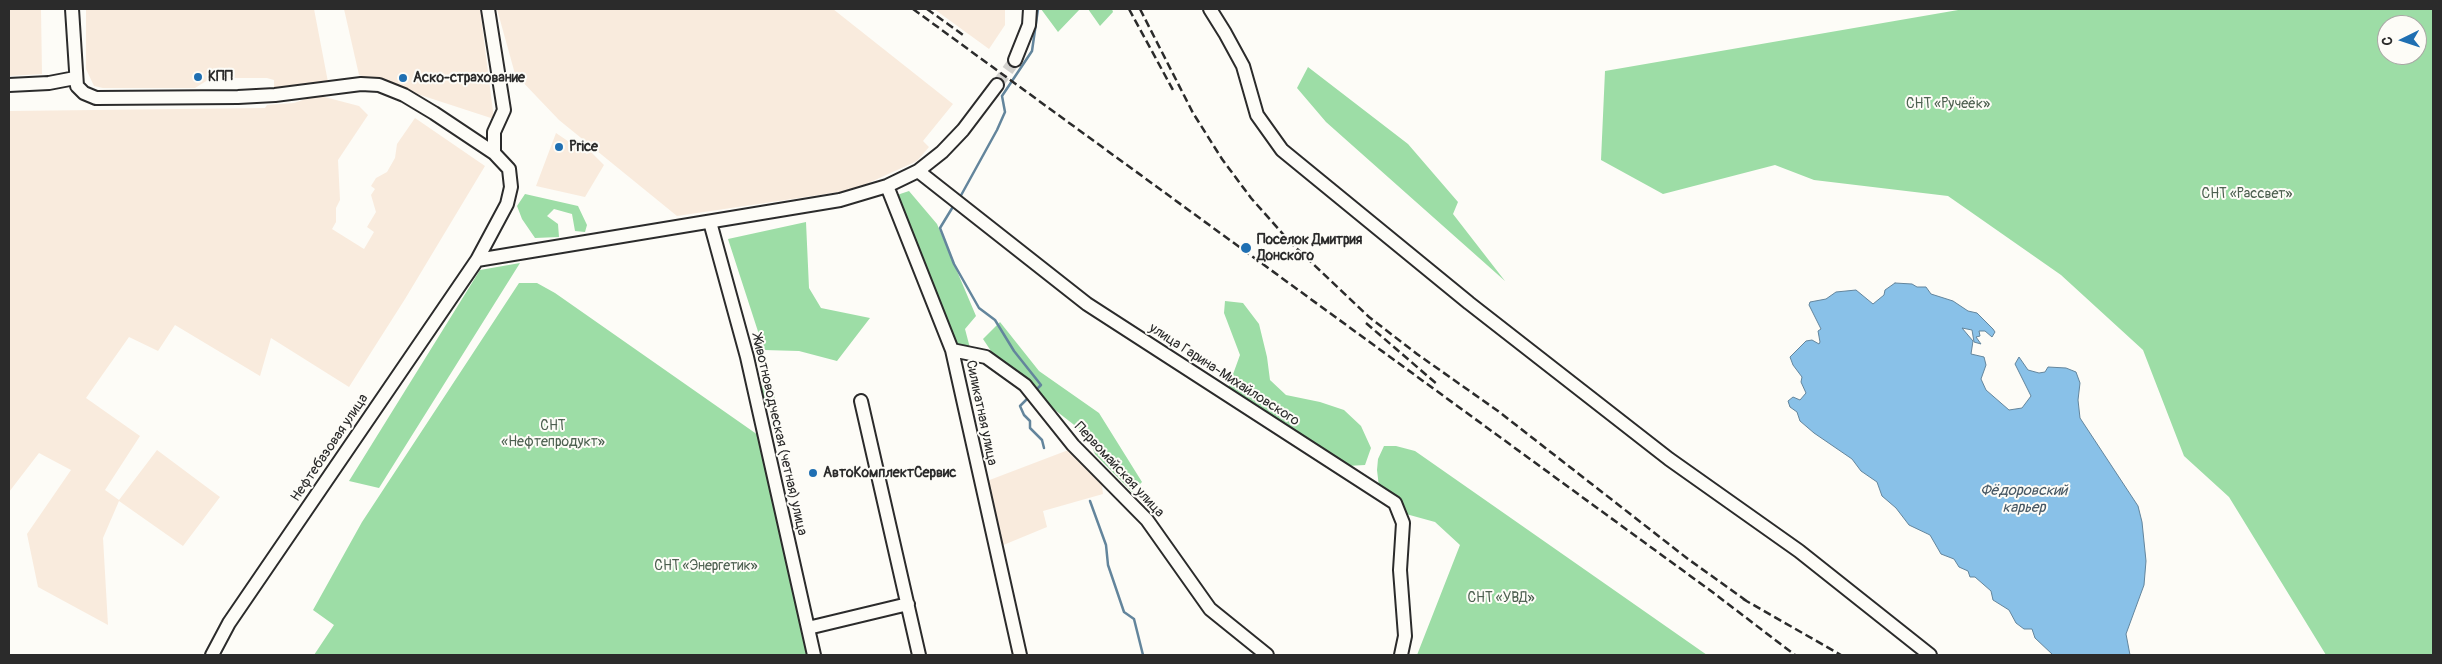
<!DOCTYPE html>
<meta charset="utf-8">
<style>
body{margin:0}
#map{position:relative;width:2442px;height:664px;overflow:hidden;background:#fdfcf7;font-family:Pangolin,sans-serif}
canvas{display:block}
.frame{position:absolute;inset:0;border:10px solid #2b2b2b;pointer-events:none}
.north{position:absolute;left:2377px;top:15px;width:50px;height:50px;box-sizing:border-box;background:#fdfcf7;border:1px solid #a9a8a5;border-radius:50%;rotate:266deg;font-size:14px;font-weight:700;line-height:20px;text-align:center;color:#2b2b2b}
.north::after{content:'';display:block;margin:auto;width:18px;height:22px;background:#1f6fb2;clip-path:polygon(50% 0,100% 100%,50% 72%,0 100%)}
</style>
<div id="map">
<canvas width="2442" height="664"></canvas>
<div class="frame"></div>
<div class="north">С</div>
</div>
<script>
const g = document.querySelector('canvas').getContext('2d');
g.lineJoin = 'round';
function fillPath(path, color) { g.fillStyle = color; g.fill(path, 'evenodd'); }
const shape = rows => new Path2D(rows.map(r => 'M' + r).join(''));
function strokePath(path, color, width, dash) { g.strokeStyle = color; g.lineWidth = width; g.lineCap = dash ? 'butt' : 'round'; g.setLineDash(dash || []); g.stroke(path); }
function label(font, color, halo, rows, align = 'center') {
  g.font = font + ' Pangolin,sans-serif'; g.lineWidth = 4; g.setLineDash([]); g.textBaseline = 'middle'; g.strokeStyle = halo; g.fillStyle = color; for (const [text, x, y, turn = 0] of rows) {
    g.save(); g.translate(x, y); g.rotate((+turn || 0) * Math.PI / 180); g.textAlign = isNaN(turn) ? turn : align; if (halo) g.strokeText(text, 0, 0); g.fillText(text, 0, 0); g.restore();
  }
}
fillPath(shape([
 [9,9,41,9,42,74,9,76],
 [86,9,314,9,328,82,274,88,274,80,267,78,211,78,195,88,103,88,94,86,86,69],
 [344,9,480,9,494,119,359,75],
 [497,9,833,9,953,104,923,141,929,147,917,161,853,190,677,216,559,120,515,74],
 [934,9,1005,9,1005,25,989,49],
 [317,95,359,106,368,115,338,160,340,200,336,208,336,222,332,229,364,249,374,232,367,227,376,212,371,195,375,189,371,186,376,178,387,172,395,158,397,144,415,118,485,166,405,299,349,387,271,338,260,376,175,325,158,351,129,337,86,398,140,436,105,490,119,500,157,450,220,497,183,546,119,501,103,538,108,625,38,587,27,534,71,470,39,453,9,492,9,111,265,108,267,105,294,103],
 [556,133,587,154,590,151,604,165,585,197,536,186],
 [1071,449,1101,478,1103,494,1043,511,1047,527,1001,546,987,481]
]), '#f9ebdd');
fillPath(shape([
 [1041,9,1080,9,1058,32],
 [1088,9,1112,9,1113,12,1100,26],
 [1964,9,2433,9,2433,655,2326,655,2229,497,2184,456,2143,350,2061,275,1948,196,1814,180,1775,165,1663,194,1601,160,1605,71],
 [2387,25,2417,25,2417,55,2387,55],
 [1308,67,1408,144,1458,202,1453,214,1505,281,1326,122,1297,88],
 [909,191,937,224,976,316,965,329,970,348,954,344,894,196],
 [525,194,578,206,587,225,585,232,575,231,572,214,554,209,547,216,558,224,559,237,535,238,522,219,517,206],
 [806,222,809,288,821,308,870,318,837,361,799,351,764,350,728,239],
 [520,263,379,488,349,481,480,270],
 [519,283,537,283,555,293,768,442,817,655,314,655,334,625,313,610,362,522],
 [1225,301,1243,303,1259,324,1267,357,1270,380,1286,395,1320,402,1344,410,1361,426,1371,448,1365,465,1347,466,1228,388,1240,355,1224,313],
 [1000,322,1039,371,1099,413,1142,482,1132,492,1095,454,1087,435,1055,410,991,351,983,339],
 [772,384,776,403,765,405,761,386],
 [1384,446,1396,446,1415,451,1707,655,1417,655,1460,545,1435,522,1406,514,1395,497,1379,487,1377,470,1378,459]
]), '#9ddda6');
const water = shape([
 [1895,283,1912,284,1917,287,1926,287,1931,294,1953,301,1968,311,1977,313,1993,329,1995,332,1992,337,1985,331,1979,331,1980,336,1976,337,1981,344,1974,342,1972,330,1962,328,1973,341,1971,354,1984,357,1986,365,1981,379,1986,390,2009,410,2022,408,2031,396,2015,364,2019,357,2028,370,2039,373,2045,372,2048,367,2066,368,2076,372,2080,383,2078,400,2080,418,2138,506,2142,522,2146,561,2144,585,2126,634,2130,655,2053,655,2035,638,2032,629,2024,629,2016,623,2009,610,1993,600,1991,591,1975,577,1970,577,1968,571,1959,567,1954,559,1941,554,1930,535,1909,525,1896,508,1882,496,1877,482,1861,471,1852,459,1814,433,1800,421,1797,412,1790,407,1788,401,1793,397,1800,400,1806,393,1801,382,1802,377,1793,365,1790,357,1806,341,1812,340,1819,344,1820,342,1818,331,1821,329,1809,305,1810,302,1826,299,1836,292,1856,290,1873,304,1884,295,1885,290,1895,283]
]);
fillPath(water, '#89c1e8');
strokePath(water, '#63859c', 1);
strokePath(shape([
 [959,199,997,130,1005,112,1002,96,1032,51,1038,9],
 [954,205,940,228,954,264,979,308,995,320,1014,351,1041,385,1035,391],
 [1029,397,1020,406,1024,415,1030,421,1030,428,1042,440,1044,448],
 [1090,501,1106,545,1108,565,1124,612,1134,619,1143,655]
]), '#63859c', 2.5);
strokePath(shape([
 [997,85,1015,60]
]), '#d3d2ce', 12, [12, 6]);
const minor = shape([
 [72,9,77,86,84,93,96,98,238,97,275,95,361,84,379,85,404,95,434,113,494,153,509,169,511,187,507,204,477,260,229,623,212,655],
 [488,9,504,110,494,132,494,153],
 [1210,9,1225,33,1243,66,1257,115,1282,150,1469,303,1669,459,1799,551,1930,655],
 [1015,60,1029,25,1030,9],
 [9,85,49,83,75,78],
 [918,171,1087,304,1395,503,1403,523,1400,570,1405,636,1401,655],
 [887,186,952,350,1020,655],
 [710,222,747,357,814,655],
 [477,260,840,200,887,186,918,171,942,152,963,130,997,85],
 [952,350,986,357,1025,385,1073,445,1147,520,1210,609,1267,655],
 [861,401,919,655],
 [808,628,908,604]
]);
strokePath(minor, '#2b2b2b', 16);
strokePath(minor, '#fdfcf7', 12);
strokePath(shape([
 [913,9,1711,591,1795,655],
 [927,9,966,37],
 [1129,9,1173,90],
 [1140,9,1193,113,1222,159,1251,198,1290,242,1369,317,1417,354,1498,411,1688,559,1748,602],
 [1366,323,1438,385],
 [1743,599,1841,655]
]), '#2b2b2b', 2.5, [8, 4]);
for (const [x, y, r, color] of [
 [198,77,5,"#1f6fb2"],
 [403,78,5,"#1f6fb2"],
 [559,147,5,"#1f6fb2"],
 [1246,248,6,"#1f6fb2"],
 [813,473,5,"#1f6fb2"]
]) { const dot = new Path2D(); dot.arc(x, y, r, 0, 2 * Math.PI); g.fillStyle = color; g.fill(dot); strokePath(dot, '#fdfcf7', 2); }
label('bold 14px', '#2b2b2b', '#fdfcf7', [
 ["КПП",208,77],
 ["Аско-страхование",413,78],
 ["Price",569,147],
 ["Поселок Дмитрия",1257,240],
 ["Донского",1257,256],
 ["АвтоКомплектСервис",823,473]
], 'left');
label('14px', '#4d6050', '#fdfcf7', [
 ["СНТ «Ручеёк»",1948,104],
 ["СНТ «Рассвет»",2247,194],
 ["СНТ",553,426],
 ["«Нефтепродукт»",553,442],
 ["СНТ «Энергетик»",706,566],
 ["СНТ «УВД»",1501,598]
]);
label('14px', '#2b2b2b', '#fdfcf7', [
 ["улица Гарина-Михайловского",1224,375,33],
 ["Силикатная улица",981,413,78],
 ["Животноводческая (четная) улица",779,435,77],
 ["Нефтебазовая улица",330,448,-56],
 ["Первомайская улица",1119,470,47]
]);
label('italic 15px', '#475864', '#fdfcf7', [
 ["Фёдоровский",2024,491],
 ["карьер",2024,508]
]);
</script>
